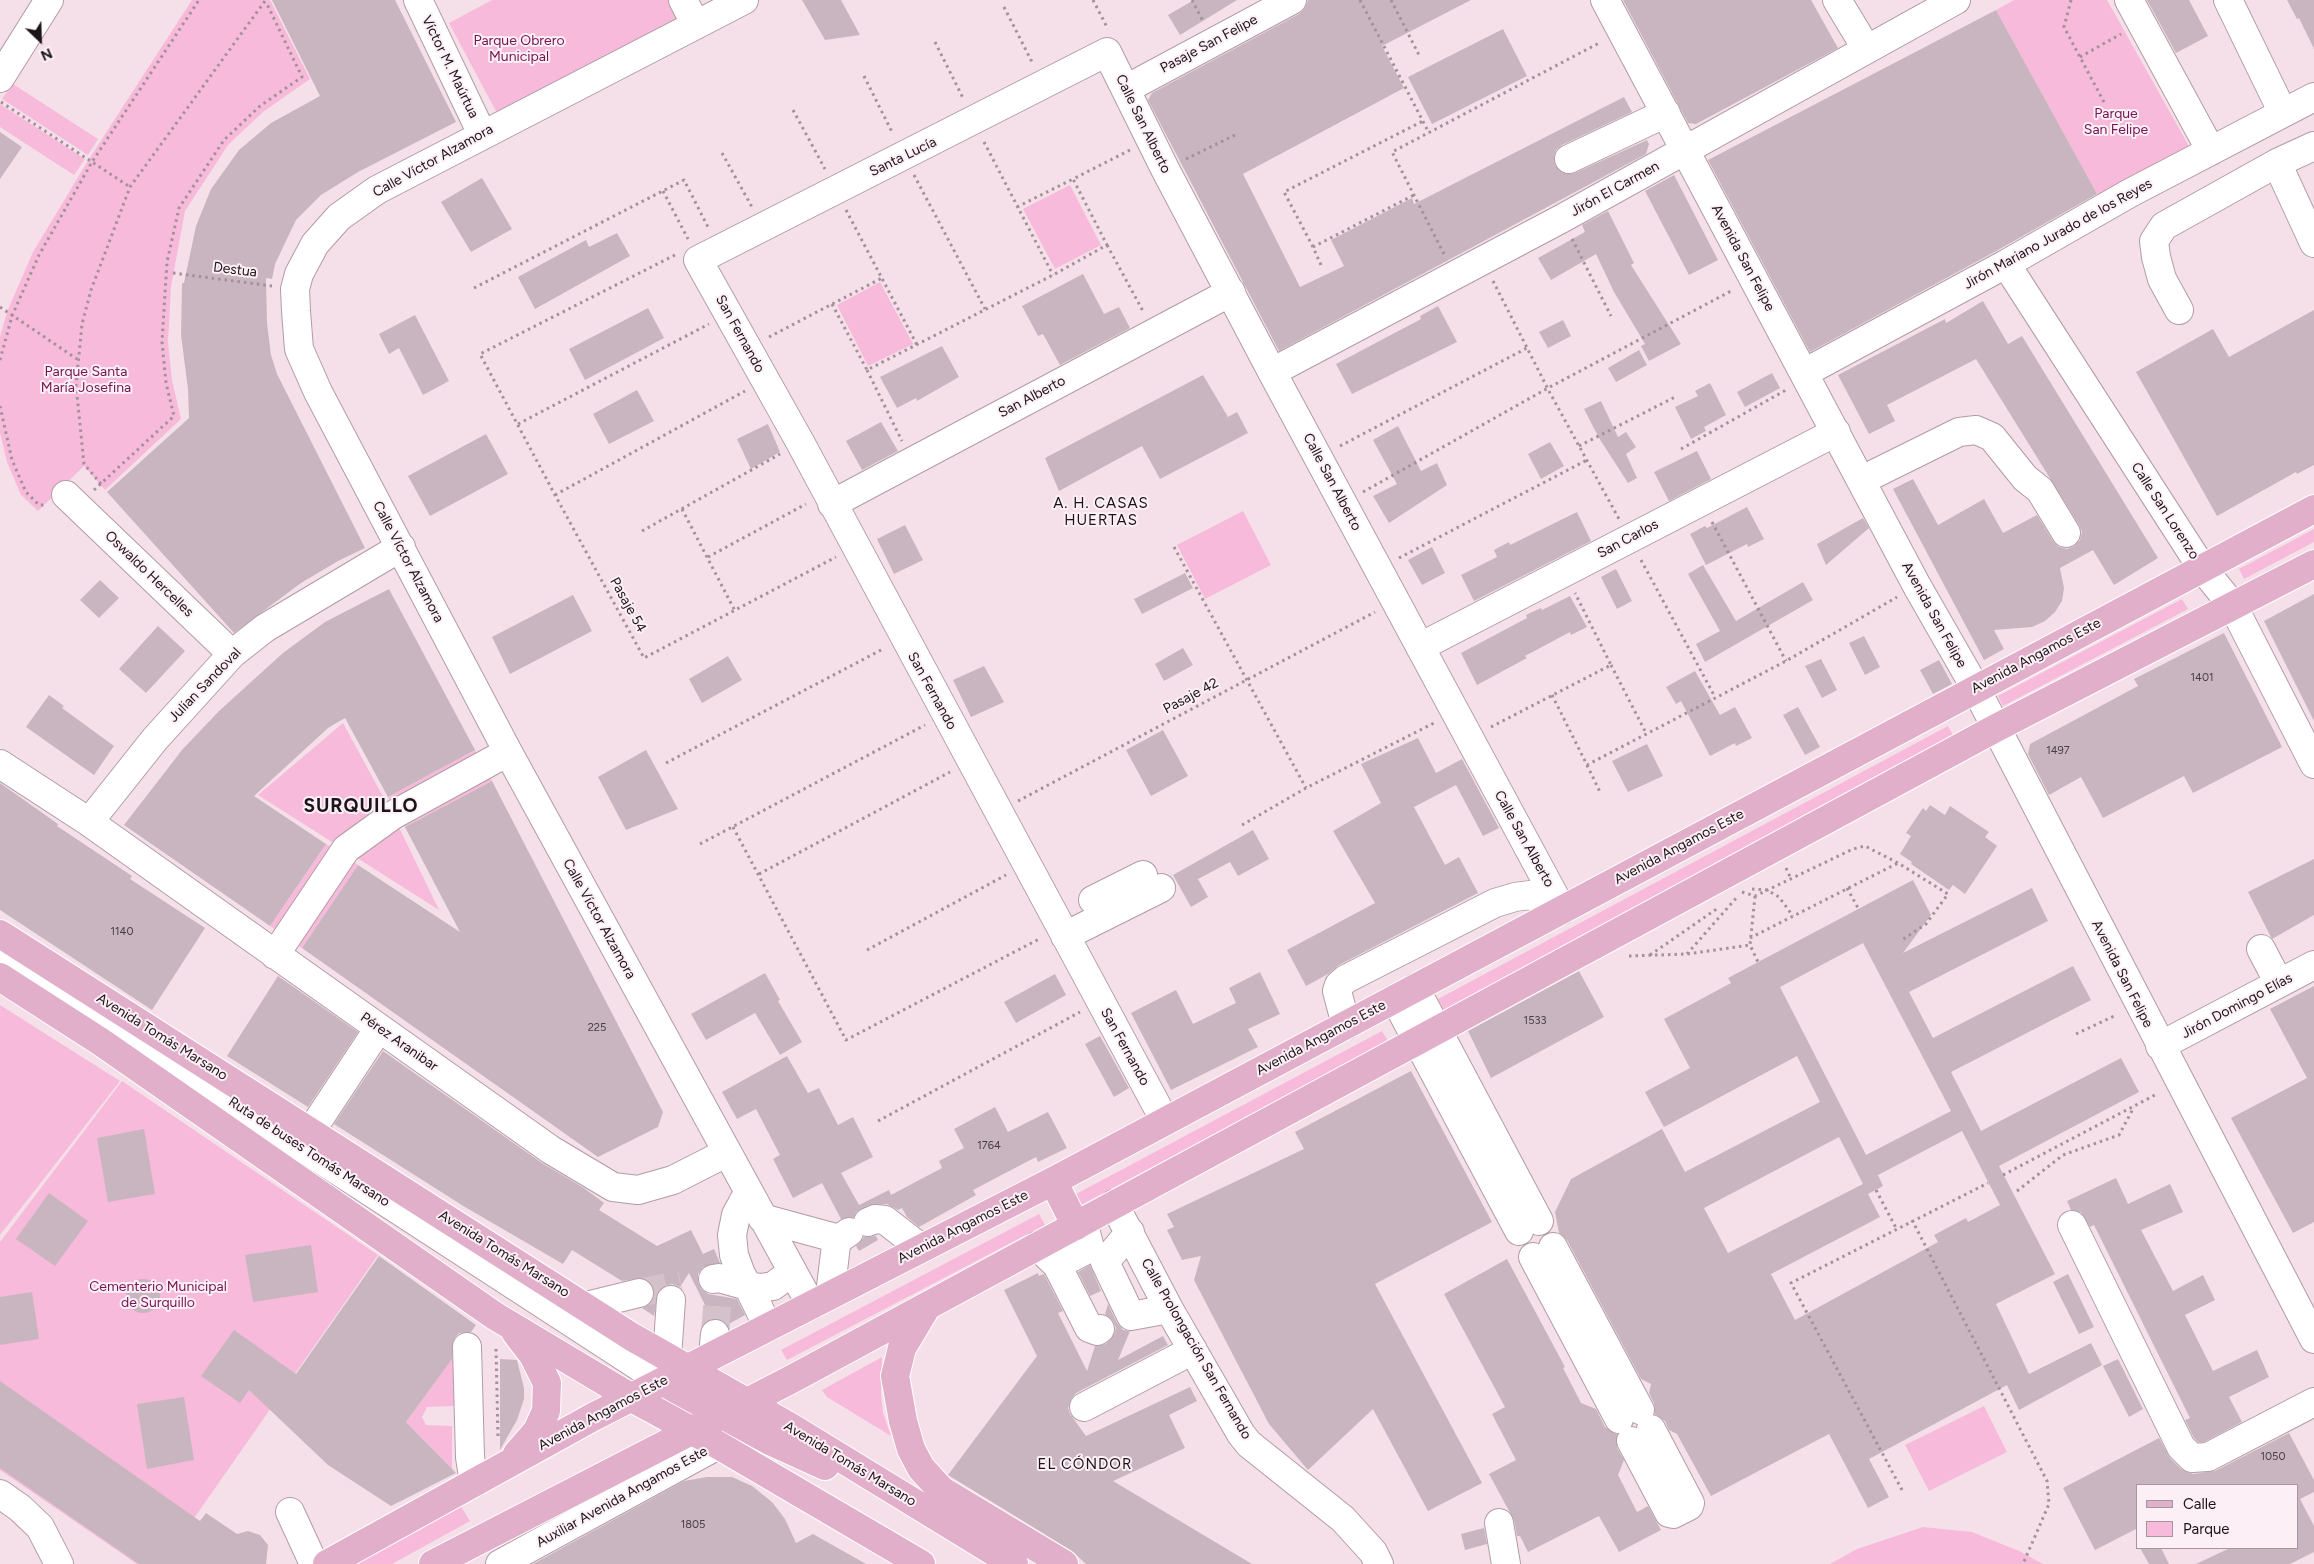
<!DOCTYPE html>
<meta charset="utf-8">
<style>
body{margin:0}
#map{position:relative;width:2314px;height:1564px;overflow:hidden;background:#f5e0ea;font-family:Figtree,sans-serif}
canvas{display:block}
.legend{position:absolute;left:2136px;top:1484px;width:162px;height:65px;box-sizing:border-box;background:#fdeff6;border:1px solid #a3979d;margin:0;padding:6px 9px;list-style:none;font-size:15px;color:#1b1418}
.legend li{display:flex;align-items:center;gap:10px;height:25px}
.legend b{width:25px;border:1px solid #a3979d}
.north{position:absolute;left:15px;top:15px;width:50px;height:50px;-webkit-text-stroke:4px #fdeff6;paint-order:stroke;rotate:156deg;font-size:14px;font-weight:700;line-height:20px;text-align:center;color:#1b1418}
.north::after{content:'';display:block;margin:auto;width:18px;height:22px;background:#1b1418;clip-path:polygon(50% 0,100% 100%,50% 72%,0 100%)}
</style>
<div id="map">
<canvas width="2314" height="1564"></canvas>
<ul class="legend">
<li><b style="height:6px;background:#e2afcb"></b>Calle</li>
<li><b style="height:14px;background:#f7bada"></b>Parque</li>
</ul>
<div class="north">N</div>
</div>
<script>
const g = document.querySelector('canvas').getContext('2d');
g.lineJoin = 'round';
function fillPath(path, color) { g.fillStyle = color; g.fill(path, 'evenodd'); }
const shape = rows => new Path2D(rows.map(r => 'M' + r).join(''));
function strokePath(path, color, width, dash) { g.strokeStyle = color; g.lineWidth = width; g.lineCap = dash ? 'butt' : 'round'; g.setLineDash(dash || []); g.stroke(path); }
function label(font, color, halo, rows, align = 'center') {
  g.font = font + ' Figtree,sans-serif'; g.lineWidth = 4; g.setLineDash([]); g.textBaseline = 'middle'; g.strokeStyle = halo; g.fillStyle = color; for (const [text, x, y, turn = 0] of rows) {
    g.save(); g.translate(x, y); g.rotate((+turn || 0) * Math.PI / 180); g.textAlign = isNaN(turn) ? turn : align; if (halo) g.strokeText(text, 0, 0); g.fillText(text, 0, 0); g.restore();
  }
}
fillPath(shape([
 [192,0,270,0,310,79,263,112,228,145,185,211,171,287,168,342,172,380,181,419,105,490,84,466,38,511,21,495,7,462,0,433,0,337,7,312,33,252,89,159],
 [492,0,670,0,680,20,498,115,449,23],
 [2014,0,2107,0,2190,148,2099,198,1996,10],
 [13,84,98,139,88,155,2,99],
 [0,104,85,159,74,175,0,127],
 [1070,185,1101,245,1055,269,1023,209],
 [880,282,913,344,868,366,837,305],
 [1243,511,1271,565,1205,599,1177,545],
 [2314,529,2314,542,2244,579,2239,569],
 [2182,599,2188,609,2003,706,1998,696],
 [343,723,393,815,439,910,258,795],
 [1948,726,1955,739,1445,1012,1438,999],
 [475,750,479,757,392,804,388,797],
 [488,773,492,781,405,827,400,820],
 [326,844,333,848,277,931,270,926],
 [350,859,358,865,302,948,294,943],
 [0,1005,120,1081,0,1235],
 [1382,1031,1388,1041,1081,1205,1076,1194],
 [122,1081,378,1255,162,1564,137,1564,0,1470,0,1242],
 [1039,1214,1045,1225,787,1360,781,1350],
 [456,1353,456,1406,427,1407,422,1417,426,1425,452,1426,452,1469,406,1422],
 [882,1357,881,1394,883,1413,891,1436,827,1397,822,1390],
 [1984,1406,2007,1452,1929,1491,1905,1445],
 [460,1505,470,1521,392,1564,352,1564],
 [1923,1527,1972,1532,2019,1551,2043,1564,1830,1564,1857,1549]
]), '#f7bada');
fillPath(shape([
 [272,0,395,0,456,122,358,172,321,195,296,220,275,264,272,279,266,278,267,323,271,355,277,374,365,548,338,561,301,583,234,633,107,492,189,418,188,389,181,335,182,283,184,283,196,226,211,189,239,150,271,123,320,96],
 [802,0,841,0,860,35,825,40],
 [1194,0,1237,0,1180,35,1168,15],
 [1308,0,1471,0,1382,46,1404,88,1243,174,1300,287,1344,266,1331,240,1412,198,1414,204,1624,97,1632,112,1562,145,1556,150,1554,157,1555,165,1561,172,1567,174,1575,173,1647,140,1649,144,1646,154,1279,351,1148,100,1152,93,1299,14,1305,8],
 [1623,0,1811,0,1838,48,1696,124,1688,123],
 [2147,0,2189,0,2208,36,2176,53],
 [2287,0,2314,0,2314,49,2299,18,2297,19],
 [1996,10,2097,194,1998,250,1810,352,1708,160],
 [1503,29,1527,76,1432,124,1408,77],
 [0,132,22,147,0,179],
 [1674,175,1718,260,1689,275,1645,191],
 [482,178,512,229,471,252,441,202],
 [1608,211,1634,263,1631,265,1681,344,1649,361,1641,346,1645,344,1614,292,1596,254,1551,280,1538,258,1585,232,1582,225],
 [617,233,630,256,535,309,518,277,586,240,589,247],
 [1083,274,1104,314,1119,307,1130,328,1060,365,1043,334,1038,336,1022,306],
 [1983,301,2008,344,2022,336,2158,558,2114,585,2093,550,2060,568,2064,588,2062,601,2055,612,2045,621,2032,627,1994,630,2004,649,1984,660,1893,489,1913,479,1938,525,1984,499,2003,533,2037,515,2053,541,2059,547,2067,549,2074,546,2080,540,2082,532,2079,525,1976,359,1887,405,1895,421,1869,434,1838,375,1945,319,1946,323],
 [1438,306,1457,342,1352,394,1336,364,1421,319,1420,316],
 [648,308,664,338,585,380,569,349],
 [2314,310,2314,465,2297,474,2296,472,2217,516,2136,372,2213,329,2229,357],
 [415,315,449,381,423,395,399,348,389,354,379,334],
 [1563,320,1571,336,1548,348,1539,332],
 [942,346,959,377,917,401,916,398,897,408,880,377],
 [1639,350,1647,365,1616,382,1608,368],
 [1772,373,1780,388,1745,407,1737,392],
 [1203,375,1228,417,1237,412,1248,433,1160,479,1142,446,1059,491,1045,458],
 [1710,383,1726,415,1704,427,1706,431,1691,439,1675,407,1698,396,1695,391],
 [637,390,654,421,609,444,593,414],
 [1601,401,1618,437,1626,432,1636,447,1626,454,1637,478,1628,483,1599,438,1584,409],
 [881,422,898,451,862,470,846,441],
 [768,424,780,452,751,469,737,439],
 [1398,426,1421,471,1437,463,1447,485,1389,523,1373,496,1397,484,1373,440],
 [486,434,508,474,430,516,408,476],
 [1550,442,1564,466,1541,479,1528,454],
 [1697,451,1711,479,1669,501,1654,472],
 [1747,507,1764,539,1748,547,1747,544,1706,565,1690,534,1705,526,1707,528],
 [1577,512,1591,541,1474,601,1461,575,1497,557,1494,550,1509,542,1510,545],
 [1863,518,1869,528,1826,565,1817,544],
 [905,525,923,560,894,574,877,539],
 [1432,547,1445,573,1422,585,1408,560],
 [1703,565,1736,621,1803,582,1813,600,1705,662,1696,644,1720,631,1688,574],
 [1616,569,1632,601,1617,609,1601,577],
 [1185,573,1193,588,1142,614,1134,599],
 [100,580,119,598,99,618,80,600],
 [389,589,475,750,388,797,345,718,328,728,254,796,326,844,270,926,124,825,182,750,219,711,283,653,325,622],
 [2314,594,2314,721,2264,621],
 [573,595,592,631,510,674,492,637],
 [1570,596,1587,627,1571,635,1570,632,1525,656,1527,658,1477,685,1461,653,1527,618,1526,615,1541,608,1542,610],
 [158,626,185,651,146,693,119,669],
 [2224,633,2282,747,2193,793,2184,776,2103,818,2081,777,2049,795,2028,754,2030,744,2138,686,2134,679],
 [1864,636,1880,667,1865,675,1849,643],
 [1183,648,1193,665,1164,681,1155,664],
 [728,656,742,680,702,703,689,679],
 [1821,659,1837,690,1822,698,1805,666],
 [1939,660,1952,684,1933,694,1920,670],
 [984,666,1004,702,971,717,953,680],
 [1695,671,1720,715,1735,707,1752,738,1736,746,1735,743,1710,756,1681,701,1676,704,1666,687],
 [49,695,64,706,62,708,114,746,94,775,26,727],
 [1798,707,1820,747,1805,755,1783,715],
 [1163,730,1188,776,1151,796,1126,750],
 [1418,738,1436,773,1462,759,1499,828,1483,836,1456,785,1414,807,1445,865,1459,857,1478,893,1339,965,1328,974,1306,986,1287,950,1375,903,1333,831,1381,803,1361,764],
 [1647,744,1663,776,1628,792,1612,761],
 [646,750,678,809,626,830,598,777],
 [492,781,663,1112,658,1127,598,1157,302,948,358,865,460,932,405,827],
 [0,783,58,824,57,826,132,876,130,879,205,928,152,1010,0,910],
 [1930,805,1945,815,1950,806,1989,832,1985,837,1997,846,1965,894,1953,885,1949,890,1911,864,1912,862,1900,854,1911,836,1906,833,1923,808,1926,811],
 [1253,830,1269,859,1238,876,1230,862,1198,879,1208,897,1191,907,1173,875],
 [2314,859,2314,915,2272,939,2248,892],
 [1913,880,1931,915,1903,953,2032,888,2048,921,1909,992,1933,1038,2073,966,2091,1000,1951,1072,1981,1131,2121,1058,2139,1092,1999,1166,2055,1274,1996,1304,2029,1374,2091,1343,2102,1365,2019,1410,2007,1385,1869,1459,1889,1497,1868,1508,1829,1434,1711,1496,1677,1434,1669,1430,1665,1421,1655,1414,1654,1403,1649,1393,1651,1384,1641,1379,1567,1240,1559,1233,1555,1212,1571,1179,1662,1129,1685,1172,1820,1102,1797,1056,1664,1127,1645,1092,1690,1068,1664,1019,1731,983,1728,978],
 [1863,943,1951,1111,1866,1155,1780,987],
 [1962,1131,2000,1205,1968,1222,1966,1218,1934,1235,1938,1242,1795,1320,1771,1274,1880,1217,1868,1194,1883,1186,1878,1175],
 [1839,1137,1864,1186,1863,1184,1728,1253,1704,1208],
 [1579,971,1604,1017,1491,1078,1468,1031],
 [1260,972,1280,1014,1248,1029,1258,1047,1171,1090,1131,1013,1176,990,1193,1024,1236,1003,1229,988],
 [765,973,780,1000,778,1001,802,1042,780,1055,755,1013,706,1040,691,1014],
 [1055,974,1066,995,1016,1023,1004,1002],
 [278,976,358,1032,308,1107,227,1056],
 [2314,986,2314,1222,2293,1233,2231,1118,2307,1078,2270,1009],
 [1100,1036,1129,1088,1114,1097,1085,1044],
 [383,1051,542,1163,584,1188,604,1203,599,1210,657,1246,691,1230,703,1254,714,1249,720,1263,703,1267,698,1274,698,1282,701,1289,708,1294,737,1299,745,1315,727,1325,717,1319,712,1319,689,1273,680,1287,672,1284,665,1286,658,1291,654,1316,642,1308,650,1304,654,1297,654,1289,651,1283,644,1278,622,1281,572,1250,563,1264,465,1207,334,1124],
 [787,1056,808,1093,819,1088,838,1125,853,1117,873,1157,841,1173,859,1205,889,1190,891,1195,942,1168,939,1161,964,1148,954,1129,995,1107,1008,1132,1048,1112,1067,1148,1038,1162,1036,1157,973,1190,976,1195,919,1227,907,1217,902,1208,898,1210,887,1204,869,1205,856,1212,854,1217,841,1219,822,1183,793,1198,773,1159,780,1155,756,1109,737,1119,722,1092],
 [1411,1071,1492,1222,1375,1284,1482,1483,1428,1511,1373,1409,1308,1470,1269,1424,1194,1280,1201,1256,1182,1260,1167,1230,1174,1227,1167,1214,1304,1149,1295,1132],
 [144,1129,155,1194,108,1202,97,1138],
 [2116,1178,2128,1204,2170,1184,2183,1212,2141,1230,2173,1291,2203,1275,2215,1300,2185,1315,2213,1371,2257,1350,2269,1377,2229,1397,2242,1422,2204,1442,2198,1442,2194,1438,2185,1420,2190,1418,2094,1225,2090,1227,2081,1212,2071,1210,2067,1201],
 [49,1193,88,1221,55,1266,16,1239],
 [876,1236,878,1240,859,1251,856,1246,864,1237],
 [311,1245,318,1292,253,1302,245,1255],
 [379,1256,476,1325,471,1332,459,1333,454,1339,452,1359,406,1422,456,1473,391,1506,328,1465,249,1390,240,1403,201,1376,234,1330,296,1374],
 [1507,1259,1565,1367,1563,1368,1581,1403,1596,1409,1605,1427,1617,1434,1617,1448,1624,1460,1618,1475,1637,1512,1648,1506,1661,1530,1619,1552,1599,1516,1528,1552,1520,1536,1517,1536,1514,1520,1489,1474,1516,1460,1492,1414,1505,1407,1444,1294],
 [1090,1265,1101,1291,1090,1296,1078,1272],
 [1038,1273,1039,1276,1044,1274,1063,1311,1058,1313,1087,1371,1095,1346,1106,1344,1114,1335,1116,1328,1113,1321,1105,1314,1108,1304,1117,1323,1123,1330,1130,1331,1118,1360,1163,1336,1168,1345,1076,1393,1071,1399,1068,1408,1070,1414,1086,1436,1190,1387,1197,1401,1169,1415,1185,1448,1113,1481,1252,1564,1086,1564,1072,1551,948,1475,1037,1356,1004,1290],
 [2068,1274,2094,1327,2079,1334,2053,1282],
 '126 1296a17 17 0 1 1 34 0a17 17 0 1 1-34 0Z',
 [32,1292,39,1339,0,1345,0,1297],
 [500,1359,517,1360,524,1388,524,1399,517,1420,500,1450],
 [2118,1359,2143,1409,2129,1417,2103,1366],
 [0,1381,200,1521,206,1513,237,1534,248,1531,260,1535,268,1545,266,1564,139,1564,0,1468],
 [184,1397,194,1460,147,1469,137,1404],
 [2289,1433,2314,1480,2314,1492,2300,1499,2314,1526,2314,1552,2290,1564,2196,1564,2230,1548,2298,1548,2298,1485,2138,1485,2138,1528,2095,1550,2063,1488,2159,1438,2170,1458,2181,1469,2193,1474,2215,1471],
 [707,1477,732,1477,752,1486,772,1502,785,1519,796,1543,813,1534,866,1564,533,1564,684,1481],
 [1484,1528,1487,1544,1465,1550,1461,1534],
 [2140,1548,2161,1548,2169,1564,2149,1564]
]), '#c9b5bf');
strokePath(shape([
 [639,1293,681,1284],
 [715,1334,719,1282]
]), '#d4c1ca', 28, [28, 14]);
const minor = shape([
 [418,0,482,134],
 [683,0,696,25],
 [744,0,377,190,339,217,315,244,299,274,295,289,296,311,299,349,318,392,508,752,811,1305],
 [1605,0,1917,586,1976,689,2314,1339],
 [1837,0,1866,48],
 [2129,0,2211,151],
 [2228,0,2283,113],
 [0,78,49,0],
 [1126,89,1292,0],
 [1569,159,1666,113],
 [2277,163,2314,243],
 [2006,264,2202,568,2233,606,2314,764],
 [2179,310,2162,279,2156,257,2154,241,2164,226,2277,163,2314,146],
 [1272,372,1561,219,1956,0],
 [1804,373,2006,264,2130,193,2314,97],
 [1862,480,1959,432,1976,430,1992,437,2025,478,2040,490,2066,533],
 [66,495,232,654],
 [832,504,1231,292],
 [1420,647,1836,432],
 [0,764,89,822,551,1150,613,1187,638,1190,673,1180,726,1153],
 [89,822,155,739,232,654,265,628,401,547],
 [1093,900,1143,875],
 [1065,936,1161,888],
 [2261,949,2279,983],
 [0,951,663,1382],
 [275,955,346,849,393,815,508,752],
 [1415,988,1539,1221],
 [1395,999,1519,1231],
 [1346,1025,1337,991,1339,985,1346,979,1495,903,1515,897,1530,895,1562,910],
 [2160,1046,2314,965],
 [1165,1121,800,442,698,260,1107,52,1165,169,1272,372,1562,910],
 [311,1131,379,1028],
 [748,1193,736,1215,732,1235,734,1255,741,1274,748,1286,761,1288,773,1286,792,1272],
 [1114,1204,1169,1309,1241,1434,1249,1444,1343,1519,1373,1552,1379,1564],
 [762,1218,839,1239],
 [868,1222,875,1219,885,1220,921,1248],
 [2072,1225,2181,1447,2192,1458,2208,1457,2314,1402],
 [1130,1232,1105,1262,1131,1316,1169,1309],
 [1037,1246,1057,1265,1090,1248,1083,1222],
 [1553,1247,1640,1410],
 [1533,1257,1619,1419],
 [1057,1265,1089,1328,1097,1331,1100,1329],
 [713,1279,719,1278,748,1286,768,1327],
 [830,1295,836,1245,839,1239,849,1232],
 [586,1306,639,1293],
 [467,1347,470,1457,474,1483],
 [713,1355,715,1334],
 [667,1357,671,1300],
 [1084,1407,1193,1350],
 [1631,1441,1669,1513,1673,1514,1689,1506,1690,1503,1651,1429],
 [0,1494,20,1508,40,1527,59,1564],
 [290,1512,314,1564],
 [1499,1523,1506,1564],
 [500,1564,718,1445]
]);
const major = shape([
 [0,934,632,1337,792,1428,1014,1564],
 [0,977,101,1042,495,1316,632,1398,718,1445,921,1564],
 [1053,1181,1076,1226],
 [927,1306,902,1348,895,1376,903,1421,911,1449,921,1468,941,1490,1064,1564],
 [516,1333,533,1355,547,1383,546,1411,537,1431,517,1454],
 [663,1382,770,1441,825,1466],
 [327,1564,593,1417,1059,1178,2314,509],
 [433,1564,792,1379,1996,728,2314,564]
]);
strokePath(minor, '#b19ca6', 30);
strokePath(major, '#fff', 30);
strokePath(shape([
 [1093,0,1108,29],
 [1192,0,1203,21],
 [1360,0,1429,133],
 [1391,0,1419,55],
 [2071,0,2064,27,2105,104],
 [1004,7,1033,64],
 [935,42,963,98],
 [2080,57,2121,34],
 [864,76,893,134],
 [1,102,130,187],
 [793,110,825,169],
 [984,142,1053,275],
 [722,153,752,207],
 [1186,159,1235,135],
 [914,175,985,309],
 [663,191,688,239],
 [1017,207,1073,179],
 [846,210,917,345],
 [1572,239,1611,316],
 [1107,245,1144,313],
 [1313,247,1284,192,1423,121],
 [1444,254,1392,152,1601,42],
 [675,255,480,354,555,495,644,658,836,557],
 [1321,265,1313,247,1414,195],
 [173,273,272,286],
 [1493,281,1550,393,1619,519],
 [474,288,684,180,709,229],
 [832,304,867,370,1053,275,1107,245,1073,179,1130,150],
 [0,307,77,359],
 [769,337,882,278],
 [0,360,12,316,39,255,92,162,199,0],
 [867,370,902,441],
 [0,406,12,460,26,492,39,505,44,505],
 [518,424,709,324],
 [1340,446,1527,348],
 [1579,446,1675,397],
 [1681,449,1786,390],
 [101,484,84,464,76,385,82,324,91,290,130,187,265,1],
 [94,490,174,416,166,383,162,342,167,262,179,208,224,140,260,106,302,77,266,2],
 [1363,492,1548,388,1733,290],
 [555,495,745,391],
 [682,509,735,611],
 [1712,522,1786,661],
 [642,531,780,454],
 [1174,547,1306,788],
 [708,557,806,504],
 [1399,558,1587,460],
 [1641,560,1715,697],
 [1611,665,1646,733],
 [1552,695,1587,765,1786,661,1897,597],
 [1491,727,1611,665,1575,593],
 [666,763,883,649],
 [1587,765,1600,792],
 [1018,801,1375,612],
 [1242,825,1306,788,1434,723],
 [733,827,846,1040,1041,938],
 [700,844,925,725],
 [1786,868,1791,879],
 [759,874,950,772],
 [1847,888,1858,908],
 [1752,889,1767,890,1779,897,1793,916],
 [1742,892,1755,896,1853,849,1865,846,1898,863,1948,894,1926,924,1902,940],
 [1755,896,1750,945,1758,962],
 [1750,938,1898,863],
 [867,950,1006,875],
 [1687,954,1738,896],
 [1650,955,1718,908],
 [1629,956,1687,954,1750,945],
 [2076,1034,2114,1016],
 [878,1121,1080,1012],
 [2003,1175,2155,1095],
 [1876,1190,1896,1228],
 [2017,1191,2063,1155,2119,1135,2134,1107],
 [1912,1220,2047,1481,2049,1504,2023,1564],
 [496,1349,498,1437],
 [1902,1490,1791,1283,1988,1183]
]), '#a19199', 3, [2.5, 4]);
strokePath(minor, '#fff', 28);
strokePath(major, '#e2afcb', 28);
label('11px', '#463c42', null, [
 ["1401",2202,678],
 ["1497",2058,751],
 ["1140",122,932],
 ["1533",1535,1021],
 ["225",597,1028],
 ["1764",989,1146],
 ["1050",2273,1457],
 ["1805",693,1525]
]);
label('14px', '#741452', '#fdeff6', [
 ["Parque Obrero",519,41],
 ["Municipal",519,57],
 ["Parque",2116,114],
 ["San Felipe",2116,130],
 ["Parque Santa",86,372],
 ["María Josefina",86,388],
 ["Cementerio Municipal",158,1287],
 ["de Surquillo",158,1303]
]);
label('14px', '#1b1418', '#fdeff6', [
 ["Pasaje San Felipe",1209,44,-28],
 ["Víctor M. Maúrtua",450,67,64],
 ["Calle San Alberto",1143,124,64],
 ["Santa Lucía",903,157,-26],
 ["Calle Víctor Alzamora",433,161,-29],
 ["Jirón El Carmen",1615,189,-29],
 ["Jirón Mariano Jurado de los Reyes",2058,234,-29],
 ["Avenida San Felipe",1743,258,62],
 ["Destua",235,270,7],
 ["San Fernando",740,334,61],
 ["San Alberto",1032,397,-28],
 ["Calle San Alberto",1332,482,62],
 ["Calle San Lorenzo",2165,511,57],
 ["San Carlos",1628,539,-28],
 ["Calle Víctor Alzamora",408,562,62],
 ["Oswaldo Hercelles",149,574,44],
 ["Pasaje 54",628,605,61],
 ["Avenida San Felipe",1934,615,61],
 ["Avenida Angamos Este",2036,656,-28],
 ["Julian Sandoval",205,685,-46],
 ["San Fernando",932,691,61],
 ["Pasaje 42",1191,696,-28],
 ["Calle San Alberto",1524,839,61],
 ["Avenida Angamos Este",1679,847,-28],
 ["Calle Víctor Alzamora",599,919,61],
 ["Avenida San Felipe",2122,974,63],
 ["Jirón Domingo Elías",2237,1006,-28],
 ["Avenida Tomás Marsano",162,1037,32],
 ["Avenida Angamos Este",1321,1038,-28],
 ["Pérez Aranibar",399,1042,35],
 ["San Fernando",1125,1047,61],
 ["Ruta de buses Tomás Marsano",309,1152,33],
 ["Avenida Angamos Este",963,1227,-27],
 ["Avenida Tomás Marsano",504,1254,32],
 ["Calle Prolongación San Fernando",1196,1349,60],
 ["Avenida Angamos Este",603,1413,-28],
 ["Avenida Tomás Marsano",850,1464,31],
 ["Auxiliar Avenida Angamos Este",622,1497,-29]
]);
g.letterSpacing = '1px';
label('15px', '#1b1418', '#fdeff6', [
 ["A. H. CASAS",1101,504],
 ["HUERTAS",1101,521],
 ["EL CÓNDOR",1085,1465]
]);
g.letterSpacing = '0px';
g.letterSpacing = '1px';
label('bold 19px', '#1b1418', '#fdeff6', [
 ["SURQUILLO",361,806]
]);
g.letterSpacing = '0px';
</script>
